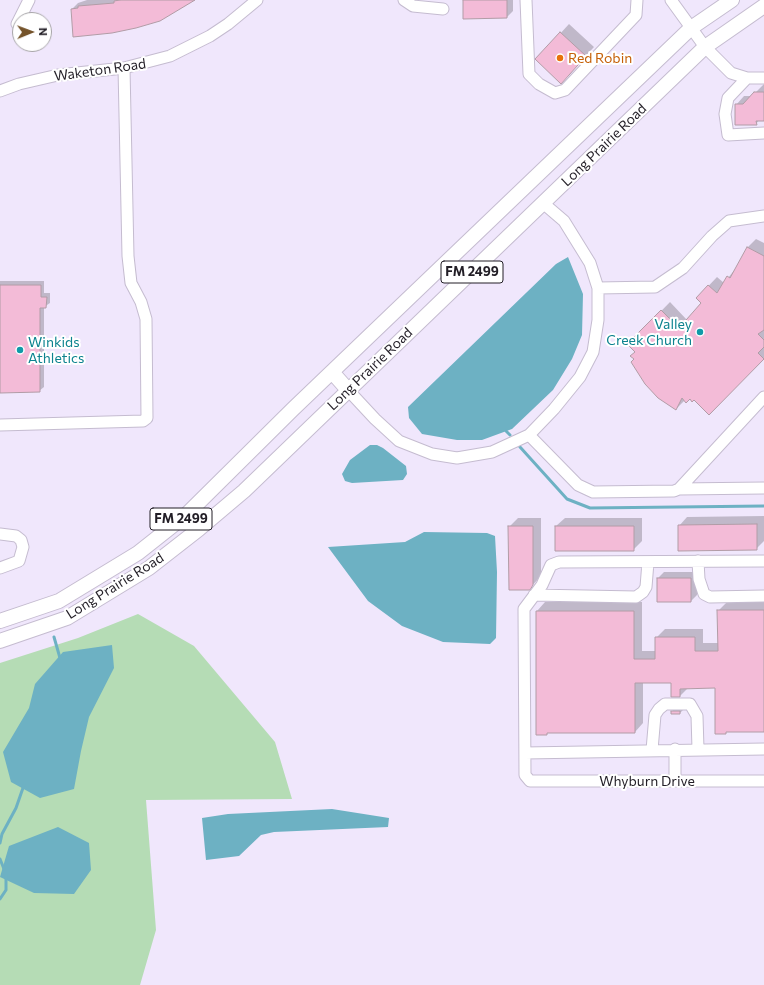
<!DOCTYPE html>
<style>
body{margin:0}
#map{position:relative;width:764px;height:985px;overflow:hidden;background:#f0e7fc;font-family:Commissioner,sans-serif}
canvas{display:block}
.north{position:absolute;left:12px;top:12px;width:40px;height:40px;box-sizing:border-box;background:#fff;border:1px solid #a7a5a8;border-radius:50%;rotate:89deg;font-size:11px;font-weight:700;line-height:16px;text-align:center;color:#221e26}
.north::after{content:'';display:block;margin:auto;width:14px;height:18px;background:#74532a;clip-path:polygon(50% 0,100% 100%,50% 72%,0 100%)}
</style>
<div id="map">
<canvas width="764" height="985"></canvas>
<div class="north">N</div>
</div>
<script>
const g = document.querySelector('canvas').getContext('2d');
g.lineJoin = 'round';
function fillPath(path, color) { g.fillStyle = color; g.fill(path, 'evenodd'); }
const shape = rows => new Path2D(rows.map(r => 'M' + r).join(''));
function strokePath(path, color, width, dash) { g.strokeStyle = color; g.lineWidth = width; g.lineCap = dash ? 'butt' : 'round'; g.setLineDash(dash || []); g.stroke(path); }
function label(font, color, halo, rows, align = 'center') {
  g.font = font + ' Commissioner,sans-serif'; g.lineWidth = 4; g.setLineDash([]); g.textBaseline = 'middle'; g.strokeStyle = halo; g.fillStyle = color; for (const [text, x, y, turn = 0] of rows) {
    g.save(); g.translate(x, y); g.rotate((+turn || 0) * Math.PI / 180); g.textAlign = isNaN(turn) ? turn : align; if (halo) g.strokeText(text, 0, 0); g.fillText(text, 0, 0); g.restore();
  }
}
fillPath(shape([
 [138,614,194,646,275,742,292,799,146,800,156,930,140,985,0,985,0,663,78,638]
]), '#b5dcb5');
fillPath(shape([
 [568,257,583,294,582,335,572,359,553,390,512,429,482,440,457,440,422,434,409,418,408,407,556,264],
 [370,445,377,445,383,448,406,466,407,474,403,480,352,483,345,481,342,474,350,460],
 [424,532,487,533,495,536,497,572,496,638,490,644,443,642,402,626,368,601,328,547,405,542],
 [112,645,114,668,89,717,81,751,74,789,40,798,11,782,3,752,29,708,35,684,63,652],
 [332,809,389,818,388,827,274,832,261,835,239,856,206,860,202,818,228,814],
 [58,827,89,843,91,870,74,894,34,893,0,877,9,846]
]), '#6db1c3');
fillPath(shape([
 [87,0,193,0,72,9,78,3],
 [464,0,513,0,513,11,507,17],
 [569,24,594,47,569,74,537,59],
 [764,84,764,120,759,120,756,124,736,105,744,96,752,96],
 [756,239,764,243,764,358,709,413,694,399,690,398,685,400,676,409,635,359,636,352,629,344,670,302,687,320,702,303,697,298,717,277,724,283,736,268,748,247],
 [0,281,44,281,44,293,50,293,50,303,44,307,44,387,39,391,0,392],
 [764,516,764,541,756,549,679,526,687,517],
 [518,518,541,518,541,576,529,589,509,527],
 [565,518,642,518,642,541,633,550,556,526],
 [664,572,697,572,697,595,691,601,658,578],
 [545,602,642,602,642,651,656,651,656,638,665,629,703,629,703,643,719,643,718,611,727,602,764,602,764,731,727,731,725,733,716,688,688,688,680,696,672,682,643,682,643,723,635,732,549,732,546,734,537,734,537,611],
 [680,703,688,705,680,713,672,711]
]), '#0003');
strokePath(shape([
 [506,431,510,435],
 [520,447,567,499,590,508,764,506],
 [54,637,60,658],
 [0,843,2,834,16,808,24,785],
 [0,859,4,869],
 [0,899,6,890,6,876]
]), '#6db1c3', 3);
const building = shape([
 [120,0,195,0,160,21,136,28,112,33,73,37,71,9,78,8,78,6,114,3,114,1,120,0],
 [463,0,507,0,507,18,463,19,463,0],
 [560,32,586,56,561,84,535,59,560,32],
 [754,92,764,92,764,121,756,121,757,125,735,125,735,104,743,104,754,92],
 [747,247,764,256,764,330,758,334,764,340,764,347,758,353,764,359,709,415,694,400,692,402,690,399,686,403,682,398,676,410,658,398,645,384,631,362,634,359,630,356,635,352,627,344,661,310,679,328,701,303,696,298,708,285,717,293,727,276,730,278,747,247],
 [0,285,41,285,41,297,47,297,46,308,40,308,40,392,0,393,0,285],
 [757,524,757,550,678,551,678,525,757,524],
 [508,526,533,526,533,585,530,590,509,590,508,526],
 [555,526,634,526,634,551,555,551,555,526],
 [657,578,691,578,691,602,657,602,657,578],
 [717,610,764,610,764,732,726,732,726,734,715,734,715,688,680,689,680,697,671,697,671,683,635,683,635,733,547,733,547,735,536,735,536,611,634,611,634,659,655,659,655,637,695,637,695,651,718,651,717,610],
 [671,711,680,711,680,714,671,714,671,711]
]);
fillPath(building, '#f3bbd7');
strokePath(building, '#b19ca6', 1);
const minor = shape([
 [404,0,413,6,443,9],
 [526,0,529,74,539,84,555,93,565,90,636,15,637,0],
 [671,0,705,47,731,73,747,78,764,78],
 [17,24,29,0],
 [747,78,728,98,725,114,728,135,764,133],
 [0,91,19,84,58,75,124,68,170,56,210,36,228,24,257,0],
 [598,288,655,287,683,268,712,236,729,221,764,216],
 [348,390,375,419,399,441,432,454,457,458,492,452,529,435,554,409,580,377,593,352,598,320,598,288,590,263,564,221,543,203],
 [0,425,143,421,147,418,146,319,141,302,131,283,128,256,124,68],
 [529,435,578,485,593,492,674,491,679,489,764,397],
 [679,489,764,488],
 [0,534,16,536,21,540,23,547,19,561,0,568],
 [698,561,699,579,704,594,710,597,764,596],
 [764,561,559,562,551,565,542,585,524,609,525,775,530,781,764,781],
 [534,595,636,597,643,592,646,587,648,562],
 [675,749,675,781],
 [652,750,655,715,659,709,665,704,690,704,697,716,698,749],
 [525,753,764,749]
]);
const major = shape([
 [332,372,348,390],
 [0,621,59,601,138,553,186,515,293,409,691,28,732,0],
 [0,641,67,618,149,568,199,529,244,491,705,47,764,6]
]);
strokePath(minor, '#c5bcd0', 13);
strokePath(major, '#c5bcd0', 16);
strokePath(minor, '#fff', 11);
strokePath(major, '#fff', 14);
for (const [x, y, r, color] of [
 [560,58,4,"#e8710a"],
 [700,332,4,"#0f9aa8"],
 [20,350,4,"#0f9aa8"]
]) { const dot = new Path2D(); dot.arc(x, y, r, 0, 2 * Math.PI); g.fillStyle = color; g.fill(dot); strokePath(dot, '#fff', 1.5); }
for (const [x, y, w] of [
 [472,272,62],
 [181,519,62]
]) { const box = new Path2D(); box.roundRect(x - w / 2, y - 11, w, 22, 3); g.fillStyle = '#fff'; g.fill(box); strokePath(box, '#221e26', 1); }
label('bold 13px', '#221e26', null, [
 ["FM 2499",472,272],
 ["FM 2499",181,519]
]);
label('14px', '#c56008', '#fff', [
 ["Red Robin",568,58]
], 'left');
label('14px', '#221e26', '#fff', [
 ["Waketon Road",100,70,-8],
 ["Long Prairie Road",604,145,-44],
 ["Long Prairie Road",370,369,-44],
 ["Long Prairie Road",115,586,-32],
 ["Whyburn Drive",647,781]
]);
label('14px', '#0d838f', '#fff', [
 ["Valley",692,324],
 ["Creek Church",692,340],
 ["Winkids",28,342,"left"],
 ["Athletics",28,358,"left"]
], 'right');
</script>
